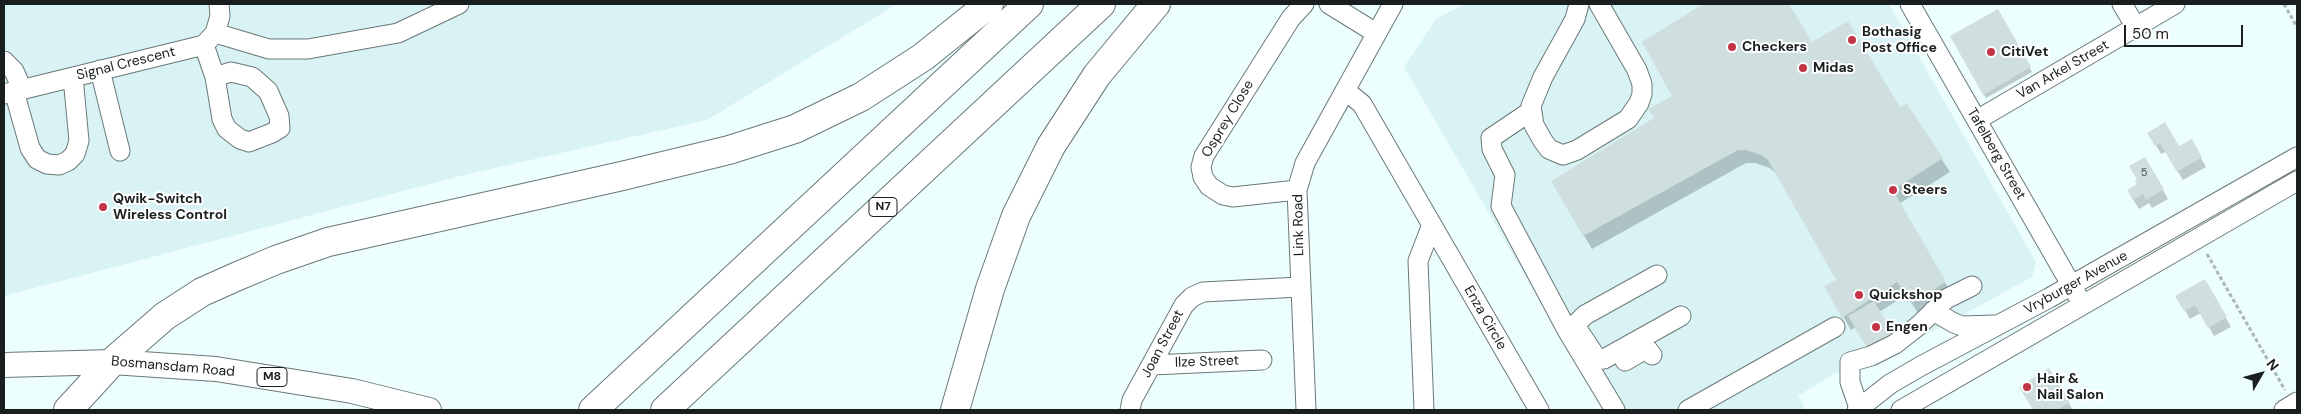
<!DOCTYPE html>
<style>
body{margin:0}
#map{position:relative;width:2301px;height:414px;overflow:hidden;background:#edfefe;font-family:"DM Sans",sans-serif}
canvas{display:block}
.frame{position:absolute;inset:0;border:5px solid #191f1f;pointer-events:none}
.north{position:absolute;left:2236px;top:349px;width:50px;height:50px;-webkit-text-stroke:4px #fff;paint-order:stroke;rotate:52deg;font-size:14px;font-weight:700;line-height:20px;text-align:center;color:#191f1f}
.north::after{content:'';display:block;margin:auto;width:18px;height:22px;background:#191f1f;clip-path:polygon(50% 0,100% 100%,50% 72%,0 100%)}
.scale{position:absolute;left:2124px;top:25px;width:119px;height:22px;box-sizing:border-box;border:2px solid #191f1f;border-top:0;padding-left:6px;font-size:15px;line-height:18px;white-space:nowrap;color:#191f1f;-webkit-text-stroke:4px #fff;paint-order:stroke}
</style>
<div id="map">
<canvas width="2301" height="414"></canvas>
<div class="frame"></div>
<div class="north">N</div>
<div class="scale">50 m</div>
</div>
<script>
const g = document.querySelector('canvas').getContext('2d');
g.lineJoin = 'round';
function fillPath(path, color) { g.fillStyle = color; g.fill(path, 'evenodd'); }
const shape = rows => new Path2D(rows.map(r => 'M' + r).join(''));
function strokePath(path, color, width, dash) { g.strokeStyle = color; g.lineWidth = width; g.lineCap = dash ? 'butt' : 'round'; g.setLineDash(dash || []); g.stroke(path); }
function label(font, color, halo, rows, align = 'center') {
  g.font = font + ' "DM Sans",sans-serif'; g.lineWidth = 4; g.setLineDash([]); g.textBaseline = 'middle'; g.strokeStyle = halo; g.fillStyle = color; for (const [text, x, y, turn = 0] of rows) {
    g.save(); g.translate(x, y); g.rotate((+turn || 0) * Math.PI / 180); g.textAlign = isNaN(turn) ? turn : align; if (halo) g.strokeText(text, 0, 0); g.fillText(text, 0, 0); g.restore();
  }
}
fillPath(shape([
 [4,4,897,4,707,120,464,175,4,296],
 [1464,4,1889,4,2036,262,2032,277,1869,366,1834,374,1798,396,1806,410,1603,410,1404,67,1436,19]
]), '#d9f3f4');
fillPath(shape([
 [1705,4,1787,4,1811,43,1900,109,1907,105,1950,172,1899,204,1953,296,1920,316,1906,295,1851,330,1826,286,1838,280,1777,174,1770,168,1755,163,1746,163,1592,249,1552,182,1655,119,1674,96,1643,42],
 [1998,11,2032,72,1986,98,1952,37],
 [2149,133,2179,148,2191,141,2206,167,2183,180,2166,152,2161,154],
 [2145,158,2168,199,2152,208,2149,203,2139,209,2128,191,2138,185],
 [2204,280,2231,327,2214,336,2201,313,2190,319,2177,296],
 [2049,370,2073,410,2034,410,2020,387]
]), '#0003');
fillPath(shape([
 [1703,4,1789,4,1812,42,1848,21,1900,107,1907,104,1943,158,1893,190,1946,282,1912,303,1897,282,1842,318,1824,286,1836,280,1768,160,1761,155,1746,150,1738,150,1583,236,1551,181,1654,118,1648,109,1672,96,1642,42],
 [1998,9,2031,67,1983,95,1950,36],
 [2165,122,2179,146,2192,139,2202,157,2177,172,2160,143,2155,146,2147,133],
 [2145,157,2164,189,2146,200,2143,194,2133,200,2127,190,2137,184,2135,181,2137,180,2129,166],
 [2205,279,2227,317,2208,328,2195,305,2184,311,2175,296],
 [1874,301,1896,337,1870,353,1848,316],
 [2049,368,2070,402,2057,410,2033,410,2019,387]
]), '#cfdfdf');
const minor = shape([
 [1329,4,1376,33],
 [1579,4,1575,19,1543,77,1531,106,1534,125,1543,141,1549,149,1563,155,1577,150,1628,119,1639,103,1642,94,1642,84,1637,70,1599,4],
 [1910,4,2077,295],
 [2122,4,2136,27],
 [215,33,269,49,308,49,398,33,459,4],
 [204,45,215,77,222,119,227,129,240,139,249,142,272,133,280,128,279,116,268,91,252,77,231,72,215,77],
 [4,61,14,71,22,89],
 [100,70,120,151],
 [14,91,30,148,37,159,47,164,59,165,68,161,75,154,79,141,73,77],
 [1346,91,1362,104,1539,410],
 [4,94,204,45,215,33,220,16,219,4],
 [1531,111,1491,138,1492,149,1505,175,1501,206,1567,330,1615,410],
 [1977,120,2175,4],
 [1297,190,1233,197,1223,195,1209,186,1203,177,1201,167,1204,156,1291,18,1304,4],
 [1657,275,1585,315,1577,323,1578,330,1598,360,1604,359,1681,316],
 [1933,311,1954,323,1962,326,1995,325],
 [1625,361,1642,351,1648,350,1652,355],
 [1152,365,1262,360],
 [1859,408,1850,382,1850,362,1871,356,1895,344,1918,326,1946,299,1972,286],
 [1130,410,1132,400,1184,305,1192,297,1203,292,1300,287],
 [1306,410,1297,190,1305,163,1393,4],
 [1424,410,1418,261,1431,227],
 [1688,410,1835,327],
 [1857,410,1890,384,1921,366,2049,298,2297,157],
 [1901,410,2297,181],
 [2284,410,2297,402]
]);
const major = shape([
 [4,365,112,362,216,369,352,391,429,410]
]);
const highway = shape([
 [68,410,112,362,165,316,202,292,238,276,276,260,328,242,622,176,729,150,795,129,861,97,923,57,989,4],
 [593,410,1029,4],
 [665,410,1101,4],
 [955,410,990,289,1016,216,1051,146,1097,75,1156,4]
]);
strokePath(minor, '#6a7878', 21);
strokePath(major, '#6a7878', 26);
strokePath(highway, '#6a7878', 30);
strokePath(shape([
 [2284,4,2297,27],
 [2207,254,2285,390]
]), '#abb8b8', 3, [4, 2.5]);
strokePath(minor, '#fff', 19);
strokePath(major, '#fff', 24);
strokePath(highway, '#fff', 28);
for (const [x, y, r, color] of [
 [1852,40,5,"#c43446"],
 [1732,47,5,"#c43446"],
 [1991,52,5,"#c43446"],
 [1803,68,5,"#c43446"],
 [1893,190,5,"#c43446"],
 [103,207,5,"#c43446"],
 [1859,295,5,"#c43446"],
 [1876,327,5,"#c43446"],
 [2027,387,5,"#c43446"]
]) { const dot = new Path2D(); dot.arc(x, y, r, 0, 2 * Math.PI); g.fillStyle = color; g.fill(dot); strokePath(dot, '#fff', 2); }
label('11px', '#464f4f', null, [
 ["5",2144,173]
]);
for (const [x, y, w] of [
 [883,207,28],
 [272,377,30]
]) { const box = new Path2D(); box.roundRect(x - w / 2, y - 9.5, w, 19, 4); g.fillStyle = '#fff'; g.fill(box); strokePath(box, '#191f1f', 1); }
label('bold 12px', '#191f1f', null, [
 ["N7",883,207],
 ["M8",272,377]
]);
label('bold 14px', '#191f1f', '#fff', [
 ["Bothasig",1862,32],
 ["Post Office",1862,48],
 ["Checkers",1742,47],
 ["CitiVet",2001,52],
 ["Midas",1813,68],
 ["Steers",1903,190],
 ["Qwik-Switch",113,199],
 ["Wireless Control",113,215],
 ["Quickshop",1869,295],
 ["Engen",1886,327],
 ["Hair &",2037,379],
 ["Nail Salon",2037,395]
], 'left');
label('14px', '#191f1f', '#fff', [
 ["Signal Crescent",126,64,-14],
 ["Van Arkel Street",2063,70,-30],
 ["Osprey Close",1228,119,-59],
 ["Tafelberg Street",1996,154,60],
 ["Link Road",1299,225,-91],
 ["Vryburger Avenue",2076,283,-29],
 ["Enza Circle",1485,318,60],
 ["Joan Street",1163,344,-62],
 ["Ilze Street",1207,362,-2],
 ["Bosmansdam Road",173,367,5]
]);
</script>
